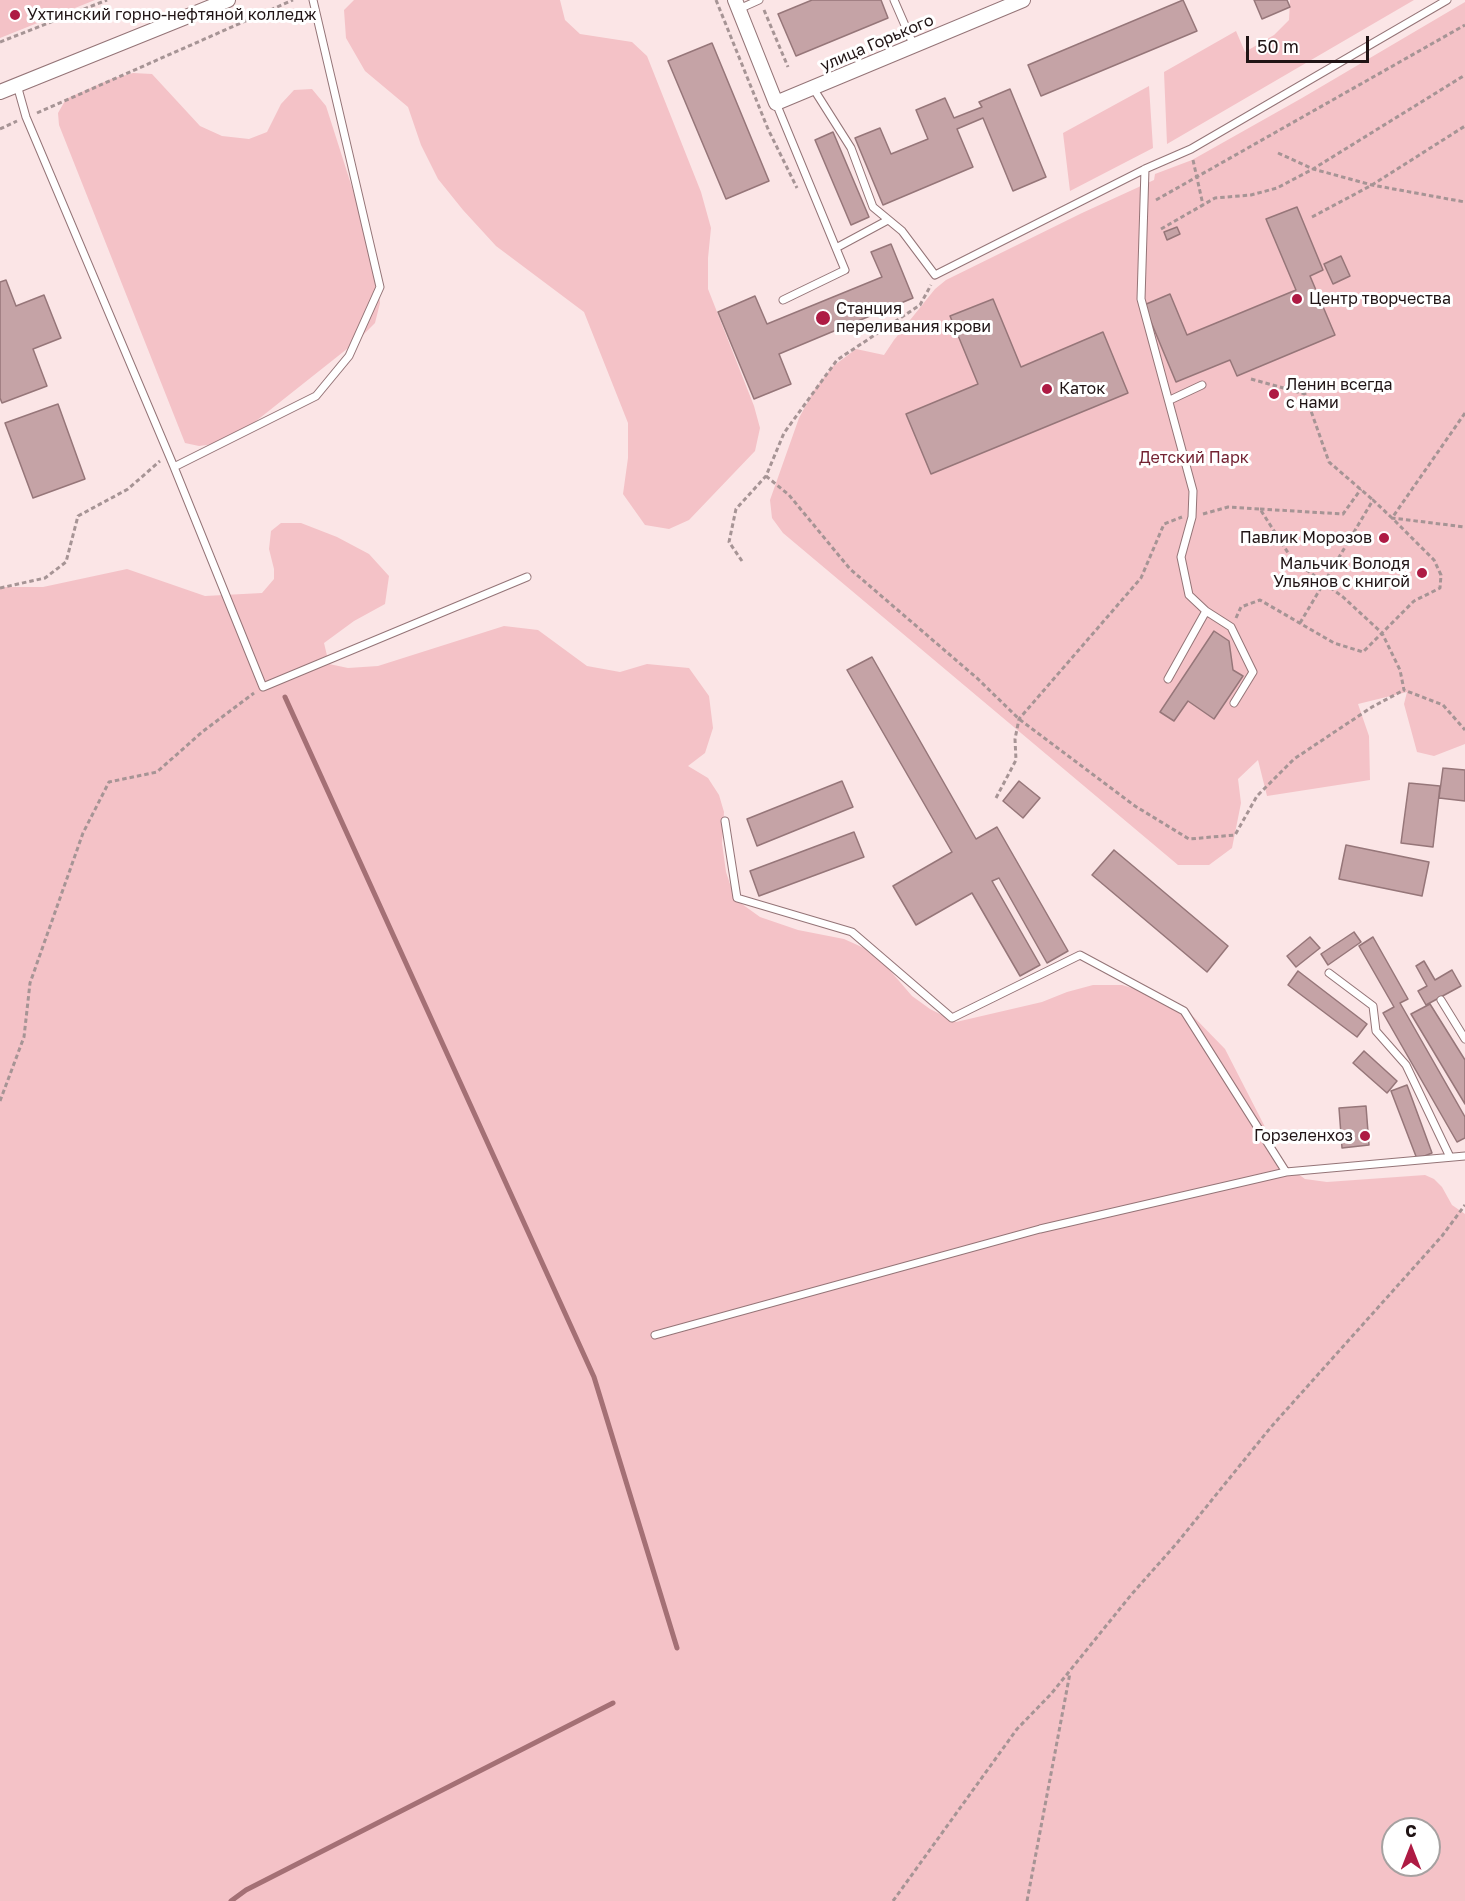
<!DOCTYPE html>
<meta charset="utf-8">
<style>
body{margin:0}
#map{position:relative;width:1465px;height:1901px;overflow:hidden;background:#fbe5e6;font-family:"Golos Text",sans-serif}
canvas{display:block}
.north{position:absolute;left:1381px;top:1817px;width:60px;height:60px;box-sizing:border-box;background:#fff;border:2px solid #a6a1a1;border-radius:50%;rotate:0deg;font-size:16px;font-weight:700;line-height:24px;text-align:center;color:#201415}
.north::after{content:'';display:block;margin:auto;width:21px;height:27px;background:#ae1b44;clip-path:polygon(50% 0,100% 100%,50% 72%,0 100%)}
.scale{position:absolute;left:1246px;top:36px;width:123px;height:27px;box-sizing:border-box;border:3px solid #201415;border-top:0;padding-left:8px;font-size:18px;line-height:21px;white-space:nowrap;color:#201415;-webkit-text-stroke:4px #fff;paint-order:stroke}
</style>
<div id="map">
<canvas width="1465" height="1901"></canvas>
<div class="north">С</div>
<div class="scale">50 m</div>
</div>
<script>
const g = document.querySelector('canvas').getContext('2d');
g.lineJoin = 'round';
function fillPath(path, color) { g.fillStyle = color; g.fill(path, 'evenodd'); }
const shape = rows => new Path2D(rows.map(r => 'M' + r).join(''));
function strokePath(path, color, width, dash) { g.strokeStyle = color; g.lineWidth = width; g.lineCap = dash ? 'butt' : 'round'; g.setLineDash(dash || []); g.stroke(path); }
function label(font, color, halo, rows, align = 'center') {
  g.font = font + ' "Golos Text",sans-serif'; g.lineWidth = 6; g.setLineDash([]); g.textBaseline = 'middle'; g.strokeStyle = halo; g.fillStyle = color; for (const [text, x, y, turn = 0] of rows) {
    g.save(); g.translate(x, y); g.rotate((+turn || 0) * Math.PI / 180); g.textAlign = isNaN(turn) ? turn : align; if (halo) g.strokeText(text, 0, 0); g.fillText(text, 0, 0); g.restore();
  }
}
fillPath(shape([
 [0,0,95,0,0,38],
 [354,0,560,0,565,20,580,34,632,42,647,56,701,192,711,228,708,258,708,289,754,406,760,428,755,451,689,520,669,529,645,525,623,494,628,458,628,423,584,312,496,246,463,210,438,179,421,145,408,107,365,71,346,38,344,10],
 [1290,0,1414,0,1167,144,1164,72,1236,31,1245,52,1274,35,1289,20],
 [1465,2,1465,744,1434,756,1417,752,1404,704,1407,692,1358,704,1369,736,1370,780,1267,796,1258,760,1238,779,1241,803,1232,848,1209,865,1178,865,783,533,772,518,770,500,799,418,813,392,832,367,856,349,884,355,894,340,935,289,946,280,1082,213,1154,180,1155,174,1192,160,1302,98],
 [133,73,152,74,200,126,222,136,249,139,267,132,281,104,294,90,312,89,326,106,378,269,380,303,375,323,357,341,246,429,222,443,199,446,185,443,59,125,58,113,66,99,111,79],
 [1149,86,1153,148,1070,191,1063,133],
 [281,523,301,523,337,537,369,554,389,576,385,604,354,621,324,643,329,664,348,668,378,666,504,626,538,630,587,666,620,672,647,664,689,668,709,696,713,728,705,753,688,766,708,778,719,795,724,812,722,843,726,872,735,899,760,917,798,930,844,939,864,948,881,960,912,996,930,1009,956,1022,1042,1002,1067,992,1093,985,1122,985,1152,994,1186,1009,1225,1049,1284,1164,1305,1179,1327,1182,1425,1175,1434,1179,1442,1187,1452,1205,1465,1214,1465,1901,0,1901,0,587,43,587,127,569,205,596,262,593,274,579,274,569,269,549,271,531],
 [1393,1829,1429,1829,1429,1865,1393,1865]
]), '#f4c2c7');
strokePath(shape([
 [285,697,594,1377,677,1648],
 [231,1901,246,1890,613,1703]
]), '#a47075', 5);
const building = shape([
 [812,0,881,0,888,18,796,56,778,14,812,0],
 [1183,0,1197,31,1041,96,1028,65,1183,0],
 [1254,0,1287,0,1290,7,1262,19,1254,0],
 [712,43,769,181,726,199,668,61,712,43],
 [1010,89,1046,177,1013,191,983,118,957,129,973,167,883,205,855,138,880,128,891,154,928,139,916,110,945,98,954,118,982,107,979,102,1010,89],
 [833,132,869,217,851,225,815,140,833,132],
 [1297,207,1323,270,1310,276,1335,335,1237,376,1230,360,1176,382,1144,305,1170,294,1187,335,1296,290,1266,219,1297,207],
 [1177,227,1180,234,1167,240,1164,232,1177,227],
 [891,244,913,298,779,354,791,384,754,399,718,312,755,296,767,324,882,277,871,252,891,244],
 [1341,256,1350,276,1333,284,1324,264,1341,256],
 [6,280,16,306,44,295,61,338,33,349,47,386,2,403,0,398,0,282,6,280],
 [993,299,1021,367,1103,332,1128,393,931,474,906,414,978,384,950,316,993,299],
 [58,404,85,479,33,498,5,423,58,404],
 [1214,631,1229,641,1233,670,1243,676,1214,719,1188,701,1174,721,1160,712,1214,631],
 [872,657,976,839,997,827,1068,951,1047,963,999,878,992,881,1040,965,1020,976,972,893,916,925,893,886,952,852,847,670,872,657],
 [1443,768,1465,770,1465,801,1439,798,1443,768],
 [842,781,853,807,757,846,747,819,842,781],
 [1019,781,1040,798,1023,818,1003,801,1019,781],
 [1409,783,1440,786,1433,847,1401,843,1409,783],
 [854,832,864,857,759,896,750,871,854,832],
 [1346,845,1429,862,1422,896,1339,879,1346,845],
 [1114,850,1228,946,1207,972,1092,875,1114,850],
 [1354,932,1361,942,1328,965,1321,954,1354,932],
 [1310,937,1320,948,1296,967,1287,956,1310,937],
 [1373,937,1408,999,1400,1003,1465,1117,1465,1138,1457,1142,1383,1013,1394,1007,1359,946,1373,937],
 [1424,961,1435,980,1452,970,1461,986,1426,1005,1418,991,1427,986,1416,966,1424,961],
 [1298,971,1367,1024,1357,1037,1288,985,1298,971],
 [1430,1004,1465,1060,1465,1104,1411,1014,1430,1004],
 [1364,1051,1397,1081,1387,1093,1353,1063,1364,1051],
 [1407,1085,1432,1153,1417,1159,1391,1091,1407,1085],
 [1366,1106,1369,1145,1342,1148,1339,1108,1366,1106]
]);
fillPath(building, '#c5a3a6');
strokePath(building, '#967679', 1.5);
const service = shape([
 [313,0,380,287,349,356,316,396,174,467,263,687,527,577],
 [894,0,914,46],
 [739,9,759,0],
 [17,85,26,117,174,467],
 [813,88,851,148,873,207,902,231,935,275,1145,169,1191,149,1447,0],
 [776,103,845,270,783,300],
 [1145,169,1141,299,1193,491,1192,517,1181,557,1189,595,1206,611,1231,627,1253,672,1234,703],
 [836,248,888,220],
 [1170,400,1202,385],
 [1168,679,1206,611],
 [725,821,737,898,852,932,952,1018,1080,955,1184,1011,1286,1172],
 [1329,973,1373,1006,1376,1031,1406,1065,1450,1157],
 [1441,1000,1465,1039],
 [655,1335,1040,1229,1286,1172,1465,1156]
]);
const minor = shape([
 [735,0,776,103,1023,0],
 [0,92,228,0]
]);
strokePath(service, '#947477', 9);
strokePath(minor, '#947477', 16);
strokePath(shape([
 [716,0,768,129,797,188],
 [764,10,788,67],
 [0,42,107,0],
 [37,113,293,0],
 [0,129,17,121],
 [1278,153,1313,169,1372,185,1465,202],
 [1193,160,1203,205],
 [1156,200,1465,25],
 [1312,217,1372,185,1465,126],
 [1161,229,1215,198,1251,195,1277,188,1313,169,1465,75],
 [1251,379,1305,394,1329,462,1373,500],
 [766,476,789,495,850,569,978,679,1019,719,1135,806,1189,839,1235,835,1257,796,1294,759,1372,707,1404,690],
 [1260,509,1343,514,1361,489],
 [1203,514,1228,507,1260,509,1292,559,1343,597,1382,633,1400,670,1404,690,1443,705,1465,730],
 [742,561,729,542,736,509,766,476,784,433,837,360,920,305,931,285],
 [0,588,45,578,66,562,78,516,128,489,160,461],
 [1236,618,1241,607,1260,600,1334,643,1363,652,1414,601,1440,588,1441,575,1434,560,1392,518,1465,527],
 [1300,623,1373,500,1392,518,1465,413],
 [996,798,1016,760,1015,739,1019,719,1141,578,1164,524,1182,517],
 [0,1101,24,1037,30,983,83,833,109,782,157,772,202,732,254,693],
 [893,1901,1017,1729,1051,1694,1131,1595,1177,1543,1271,1427,1442,1236,1465,1205],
 [1027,1901,1070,1673]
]), '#a69495', 3, [4.5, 3]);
strokePath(service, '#fff', 7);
strokePath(minor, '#fff', 14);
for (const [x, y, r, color] of [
 [15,15,6,"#ae1b44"],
 [1297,299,6,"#ae1b44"],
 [823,318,8,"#ae1b44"],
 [1047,389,6,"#ae1b44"],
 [1274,394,6,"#ae1b44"],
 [1384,538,6,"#ae1b44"],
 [1422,573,6,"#ae1b44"],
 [1365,1136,6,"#ae1b44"]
]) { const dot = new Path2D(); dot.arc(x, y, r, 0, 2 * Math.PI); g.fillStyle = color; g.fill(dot); strokePath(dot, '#fff', 2); }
label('16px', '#201415', '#fff', [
 ["Ухтинский горно-нефтяной колледж",27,15],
 ["Центр творчества",1309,299],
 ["Станция",836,309],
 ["переливания крови",836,327],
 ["Ленин всегда",1286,385],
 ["с нами",1286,403],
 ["Каток",1059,389],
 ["Павлик Морозов",1372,538,"right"],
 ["Мальчик Володя",1410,564,"right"],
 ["Ульянов с книгой",1410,582,"right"],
 ["Горзеленхоз",1353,1136,"right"]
], 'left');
label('16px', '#201415', '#fff', [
 ["улица Горького",877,43,-23]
]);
label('16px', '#732232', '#fff', [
 ["Детский Парк",1194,458]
]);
</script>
